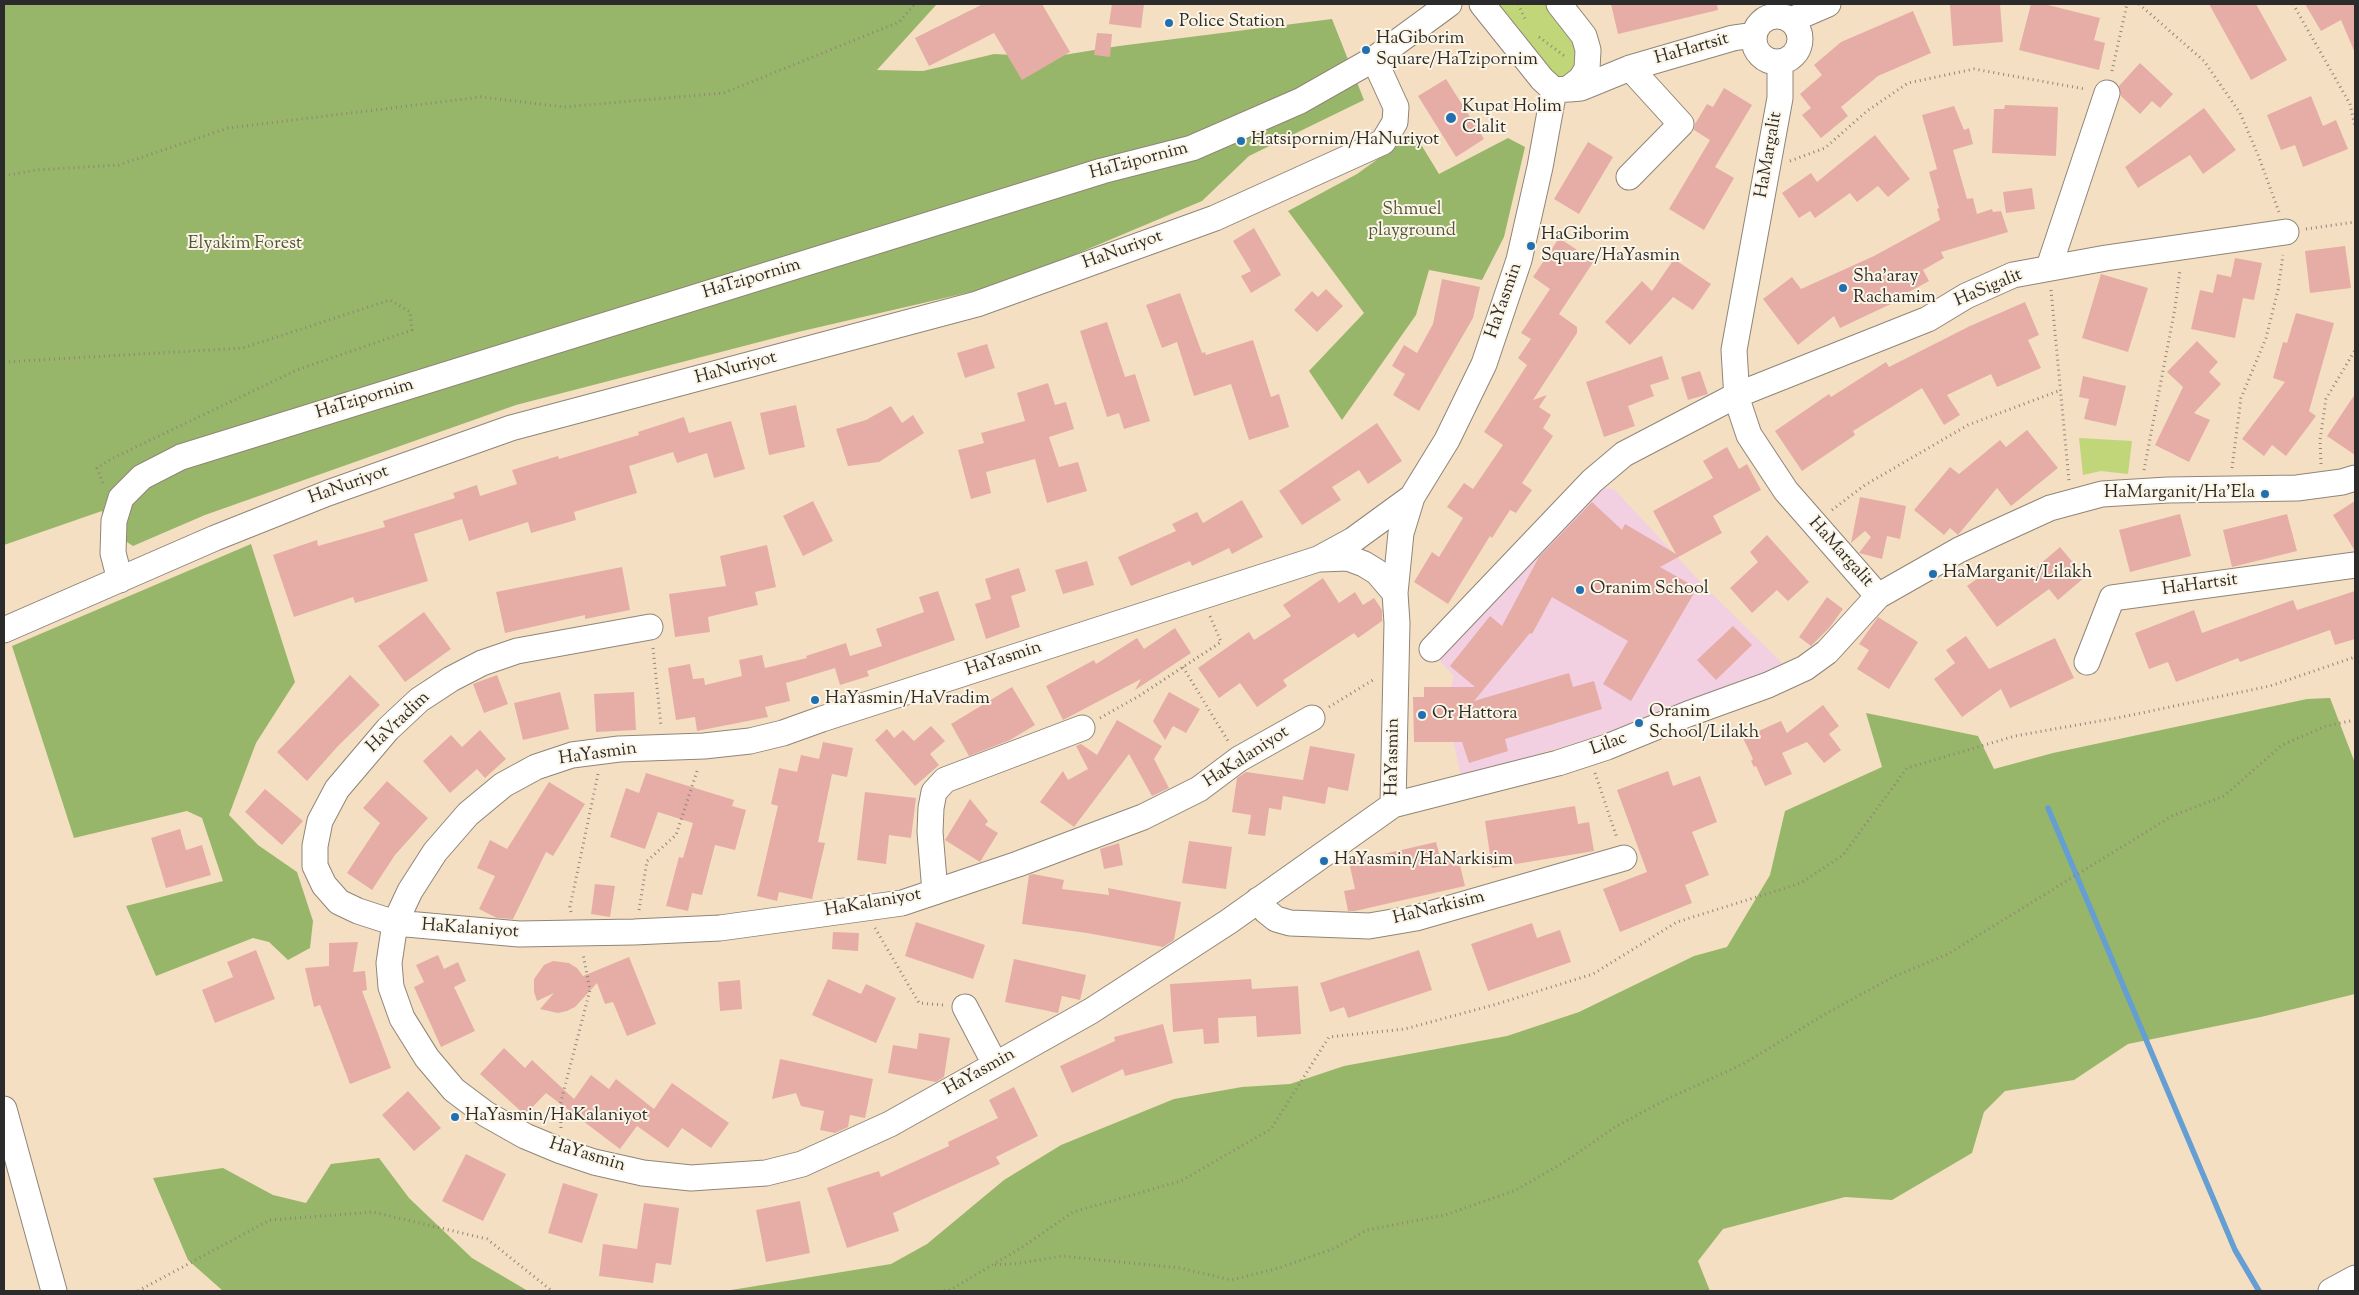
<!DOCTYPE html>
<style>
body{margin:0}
#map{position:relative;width:2359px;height:1295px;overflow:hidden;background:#f5dfc3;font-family:"Sorts Mill Goudy",serif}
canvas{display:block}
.frame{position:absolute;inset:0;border:5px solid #2b2b2b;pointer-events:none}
</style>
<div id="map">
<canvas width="2359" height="1295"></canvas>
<div class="frame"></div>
</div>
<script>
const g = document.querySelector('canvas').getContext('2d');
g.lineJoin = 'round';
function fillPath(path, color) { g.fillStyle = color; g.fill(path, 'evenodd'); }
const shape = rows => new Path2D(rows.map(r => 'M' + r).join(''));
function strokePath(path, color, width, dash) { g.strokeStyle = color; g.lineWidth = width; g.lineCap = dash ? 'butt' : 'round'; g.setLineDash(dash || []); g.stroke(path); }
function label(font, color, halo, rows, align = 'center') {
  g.font = font + ' "Sorts Mill Goudy",serif'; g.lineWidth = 4; g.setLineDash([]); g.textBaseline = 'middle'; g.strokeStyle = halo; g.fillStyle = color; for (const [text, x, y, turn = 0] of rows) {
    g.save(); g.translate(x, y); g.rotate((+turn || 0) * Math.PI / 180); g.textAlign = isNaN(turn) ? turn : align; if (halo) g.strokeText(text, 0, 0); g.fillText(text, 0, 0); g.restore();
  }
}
fillPath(shape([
 [1600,488,1614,489,1708,590,1784,665,1588,739,1461,777,1446,704,1454,676,1439,660]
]), '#f2cfe1');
fillPath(shape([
 [1494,4,1546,4,1575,41,1579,52,1573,73,1558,80],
 [2079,438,2132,441,2128,474,2101,471,2083,475]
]), '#c1d579');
fillPath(shape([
 [4,4,937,4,877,70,923,71,994,54,1051,57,1119,46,1332,19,1364,100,1249,156,1202,201,1005,284,798,332,516,405,205,515,133,546,104,527,102,511,4,545],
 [1414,133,1439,174,1508,138,1525,147,1504,237,1482,280,1429,270,1416,315,1342,420,1309,371,1364,313,1288,211,1357,174],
 [251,544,295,682,256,743,229,815,258,845,297,872,313,921,310,948,288,960,269,942,253,938,156,976,126,906,223,881,202,818,187,811,74,838,12,646],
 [2330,698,2355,763,2355,994,2261,1017,2128,1044,2074,1080,2005,1091,1984,1112,1972,1153,1892,1200,1845,1197,1723,1229,1698,1261,1710,1291,725,1291,891,1264,927,1244,1004,1180,1061,1145,1174,1099,1242,1087,1290,1084,1344,1066,1507,1036,1579,1012,1694,956,1727,947,1770,875,1785,811,1882,767,1866,713,1978,736,1994,769,2053,753,2307,699],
 [379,1158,409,1198,472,1258,528,1291,223,1291,188,1260,153,1178,223,1168,273,1195,306,1203,331,1164]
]), '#98b669');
strokePath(shape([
 [2048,808,2235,1250,2259,1291]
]), '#649ed3', 5.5);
fillPath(shape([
 [983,4,1042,4,1070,52,1022,80,994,33,929,66,915,38],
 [1112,4,1144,4,1141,28,1109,24],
 [1611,4,1717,4,1718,10,1618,34],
 [1964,4,2000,4,2003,42,1953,46,1950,5],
 [2031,4,2044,4,2100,18,2094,40,2105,43,2099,70,2019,50],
 [2209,4,2256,4,2287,60,2251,80],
 [2305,4,2355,4,2355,53,2341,20,2321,31],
 [1913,11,1931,53,1878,76,1841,107,1848,116,1821,138,1802,115,1811,108,1800,94,1822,75,1814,65,1841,42],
 [1097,33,1112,34,1110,57,1094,55],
 [2140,63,2173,94,2160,108,2152,101,2140,114,2121,96,2119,86],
 [1446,79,1484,139,1456,157,1418,96],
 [1724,88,1752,105,1715,167,1734,178,1704,230,1669,209,1710,140,1694,130,1695,124,1707,104,1713,107],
 [2311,96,2323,126,2336,120,2348,149,2303,167,2295,145,2281,150,2267,115],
 [2005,105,2058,107,2056,156,1992,153,1994,109,2004,109],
 [1954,106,1964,130,1969,128,1973,144,1953,150,1967,199,1973,198,1977,214,1992,209,1993,212,2001,211,2008,232,1941,252,1944,258,1923,270,1929,281,1894,300,1895,302,1840,328,1834,316,1798,345,1763,299,1792,277,1801,289,1874,256,1940,220,1937,209,1939,208,1929,172,1937,169,1922,115],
 [2204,108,2236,150,2203,174,2190,155,2138,188,2125,167],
 [1875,135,1910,179,1888,197,1878,186,1857,202,1850,193,1815,218,1810,211,1799,218,1782,193,1811,173,1817,182],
 [1588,142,1613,157,1579,214,1554,199],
 [2032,188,2035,209,2006,213,2003,192],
 [1254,228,1281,275,1251,293,1241,276,1251,271,1233,241],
 [1559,238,1594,261,1559,314,1577,327,1577,333,1533,400,1547,395,1539,407,1551,415,1543,428,1553,436,1522,483,1532,490,1516,513,1510,510,1492,538,1490,536,1448,604,1414,582,1432,552,1439,557,1463,518,1447,507,1464,483,1473,489,1503,445,1484,432,1527,365,1518,358,1531,339,1521,333,1550,289,1533,277],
 [2345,246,2351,288,2310,293,2305,251],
 [2235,258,2262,263,2254,300,2243,298,2235,338,2191,329,2200,290,2213,293,2217,274,2231,277],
 [1674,259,1711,284,1693,310,1673,297,1630,345,1605,322,1642,281,1652,291],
 [2101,274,2148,288,2128,352,2082,338],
 [1442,279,1480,287,1473,318,1419,411,1393,395,1405,374,1392,366,1404,345,1417,353,1433,324],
 [1326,289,1343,306,1317,332,1294,310,1312,291,1318,297],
 [1180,293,1202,353,1205,352,1206,355,1253,340,1271,397,1279,394,1289,427,1249,440,1231,384,1194,396,1177,342,1162,348,1146,305],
 [2025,302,2039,335,2028,340,2041,368,1997,387,1991,374,1947,395,1960,415,1944,425,1922,388,1853,431,1855,435,1802,471,1775,431,1829,394,1831,397,1886,362,1889,367,1970,326],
 [2296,313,2334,323,2309,411,2316,416,2286,456,2272,445,2264,456,2242,439,2285,382,2273,378,2283,342,2287,343],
 [1107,322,1125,377,1135,374,1150,421,1124,429,1119,413,1107,417,1080,331],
 [2197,341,2218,362,2209,372,2221,384,2194,413,2210,420,2189,462,2155,445,2183,387,2167,372],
 [987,344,995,368,965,378,957,353],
 [1662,356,1669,379,1650,385,1654,396,1628,406,1635,426,1604,437,1586,382],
 [1700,371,1708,394,1688,400,1681,377],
 [2083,376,2126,386,2116,426,2084,419,2089,399,2079,397],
 [1048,383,1055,405,1066,402,1074,429,1049,437,1059,467,1078,462,1087,491,1047,503,1035,459,986,472,991,493,971,499,958,450,984,443,981,433,1025,421,1017,393],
 [2355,394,2355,455,2327,436],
 [796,405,805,447,769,455,760,413],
 [891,406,902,423,913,415,924,433,879,462,848,466,836,429,866,420],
 [684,417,689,433,731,421,745,469,714,478,707,453,677,463,673,452,629,466,637,493,574,512,576,520,531,533,528,522,469,541,462,519,414,534,428,581,355,603,353,597,294,617,273,555,317,540,318,546,385,527,383,521,455,498,453,493,477,485,480,496,517,484,512,470,558,456,559,459,639,435,638,432],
 [1377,423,1402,461,1368,484,1359,470,1332,487,1341,500,1302,525,1279,491],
 [2027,430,2058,468,2011,506,1997,488,1958,535,1950,528,1944,535,1914,510,1950,467,1959,474,2000,440,2006,447],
 [1727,447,1739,469,1747,464,1761,490,1713,516,1722,533,1660,567,1697,588,1631,701,1603,684,1628,641,1552,597,1532,634,1530,633,1474,701,1569,673,1573,687,1594,681,1602,709,1505,739,1508,751,1469,763,1462,742,1414,742,1413,697,1424,697,1424,687,1475,687,1450,666,1490,616,1502,626,1539,557,1592,502,1622,530,1625,524,1676,554,1653,511,1713,478,1703,461],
 [1860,497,1906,506,1900,539,1887,536,1882,559,1859,553,1871,537,1865,531,1851,543],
 [1242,500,1263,537,1232,554,1229,548,1192,566,1190,561,1131,586,1118,557,1176,531,1172,524,1197,512,1203,523],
 [813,501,833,541,803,556,783,516],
 [2355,501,2355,551,2333,515],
 [2180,514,2191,556,2130,572,2119,530],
 [2287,514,2297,551,2232,567,2223,530],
 [1767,535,1809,582,1788,601,1777,590,1752,613,1730,588,1758,562,1750,552],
 [767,545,776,587,755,592,758,605,708,617,710,632,675,637,669,594,726,586,720,556],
 [2060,547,2085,577,2058,600,2049,589,1997,627,1967,586,1992,568,2000,579,2016,568,2024,578],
 [1087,561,1094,585,1063,594,1055,570],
 [622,567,630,610,585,619,585,615,505,633,496,592],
 [1019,568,1026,591,1011,596,1020,627,986,639,975,604,991,599,985,579],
 [1323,578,1339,603,1355,592,1363,605,1374,598,1382,610,1382,621,1358,638,1354,633,1283,680,1287,686,1257,707,1240,683,1219,698,1198,668,1249,632,1254,640,1291,616,1283,605],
 [938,591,955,640,867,671,869,676,840,685,835,668,786,683,790,701,765,707,768,717,697,731,695,717,676,720,668,668,690,664,693,679,704,678,705,685,742,676,739,660,762,655,765,668,807,658,806,656,846,643,850,656,882,646,876,629,924,612,919,597],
 [2355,591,2355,639,2335,645,2330,630,2240,662,2238,658,2176,682,2168,662,2149,669,2135,633,2194,610,2202,633,2293,600,2297,610],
 [1827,597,1843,609,1830,627,1811,646,1799,637],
 [424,612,451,649,405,682,378,646],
 [1878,617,1918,642,1889,689,1857,669,1869,650,1859,644],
 [1733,626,1752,645,1716,680,1697,660],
 [1175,628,1191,653,1135,690,1141,679,1063,720,1046,686,1094,660,1096,664,1137,638,1144,649],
 [1966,636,1989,669,2055,638,2074,678,2010,708,2001,689,1962,717,1934,679,1955,663,1946,650],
 [350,675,380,705,338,746,307,781,277,752],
 [497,675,508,704,484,713,473,684],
 [1012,687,1035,725,1010,740,969,756,951,724],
 [560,692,569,729,523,740,514,703],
 [634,692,636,730,596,732,594,694],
 [1169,692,1200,709,1186,733,1173,726,1165,740,1153,721],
 [1823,705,1839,726,1829,734,1841,750,1824,763,1807,742,1782,753,1792,774,1765,786,1756,766,1754,767,1751,761,1753,759,1743,738,1781,721,1787,733],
 [1117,720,1162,746,1154,759,1169,788,1152,796,1129,754,1074,827,1040,802,1063,771,1068,780,1088,769,1076,746,1081,744,1097,755],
 [931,726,945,741,930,754,939,765,915,786,875,740,887,729,894,738,903,730,914,741],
 [480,730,506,759,485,778,477,769,450,793,423,761,451,735,462,747],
 [823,742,853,748,847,777,832,774,818,842,825,843,812,899,779,892,777,901,757,896,778,806,771,804,779,768,797,772,801,755,819,759],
 [1310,746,1355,754,1348,791,1328,787,1325,804,1283,796,1281,810,1269,808,1265,836,1248,834,1251,815,1232,812,1237,778,1246,772,1303,780],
 [1668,771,1673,786,1700,776,1717,822,1692,832,1709,875,1685,885,1692,903,1620,932,1603,889,1647,872,1617,790],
 [646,773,734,800,732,806,746,810,735,850,715,845,702,895,692,893,688,911,666,906,679,857,683,858,693,823,658,812,645,849,610,837,626,788,639,793],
 [387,781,428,818,395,855,372,890,347,873,380,823,363,808],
 [549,782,585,804,553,856,546,852,513,919,497,918,479,909,495,876,477,868,490,840,507,849],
 [265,789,303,821,282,845,245,812],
 [865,792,916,798,911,838,889,835,886,864,857,860],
 [970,799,988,821,985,825,998,833,980,862,945,840],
 [1575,806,1578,824,1589,822,1594,851,1492,868,1485,821],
 [180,829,186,850,202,845,211,875,166,888,151,838],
 [1189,841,1232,847,1226,889,1182,883],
 [1436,842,1440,857,1457,853,1465,886,1355,911,1348,911,1344,891,1355,889,1349,862],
 [1119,843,1123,865,1104,869,1100,849],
 [1033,874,1064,880,1062,889,1109,895,1108,888,1181,902,1174,940,1163,947,1087,933,1022,924,1029,875],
 [595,884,615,886,610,917,591,914],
 [916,922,985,945,973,979,905,956],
 [1532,923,1537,938,1560,930,1571,962,1488,991,1471,944],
 [833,932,859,933,858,951,832,949],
 [358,942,353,972,365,971,367,990,362,991,391,1068,350,1084,320,1005,314,1007,305,968,329,966,329,943],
 [256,950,275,999,215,1023,202,990,233,977,227,962],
 [1419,950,1432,990,1348,1018,1344,1007,1330,1012,1320,983],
 [438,955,444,969,458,962,466,981,454,987,475,1031,441,1047,414,987,424,982,416,965],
 [629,957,656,1024,627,1036,613,1002,605,1004,597,983,575,1007,567,1011,558,1013,540,1009,554,993,537,1001,534,992,534,979,544,965,553,961,569,963,577,968,583,976],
 [1014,959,1086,975,1080,1000,1062,996,1058,1013,1005,1002],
 [828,979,861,994,866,984,896,998,876,1043,812,1015],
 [1251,979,1252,989,1298,986,1301,1034,1257,1037,1256,1016,1218,1018,1219,1043,1204,1044,1203,1029,1173,1032,1170,984],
 [740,980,742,1009,720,1011,718,982],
 [1163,1024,1173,1063,1125,1076,1123,1069,1072,1093,1060,1066,1115,1041,1114,1037],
 [919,1033,950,1038,944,1077,936,1082,888,1073,893,1045,917,1049],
 [504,1048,525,1068,532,1060,574,1099,591,1075,609,1089,616,1079,654,1109,672,1083,729,1123,711,1148,682,1128,668,1148,637,1126,620,1149,546,1093,525,1115,480,1074],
 [780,1059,873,1079,865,1118,850,1115,848,1127,835,1133,820,1130,824,1111,801,1106,796,1093,772,1099],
 [1014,1087,1038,1136,996,1157,1000,1164,893,1213,899,1231,847,1248,827,1188,879,1171,881,1177,949,1146,948,1142,998,1118,989,1100],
 [408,1091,441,1128,414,1151,382,1115],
 [466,1154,506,1174,483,1221,442,1201],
 [563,1183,598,1194,582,1243,548,1233],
 [800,1201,810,1253,766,1262,756,1210],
 [644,1203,679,1208,671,1265,656,1263,653,1283,599,1276,603,1244,637,1249]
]), '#e5ada6');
const minor = shape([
 [1482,4,1542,79,1554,90,1568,89,1581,79,1587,69,1588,50,1584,36,1559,4],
 '1754 39a23 23 0 1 1 46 0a23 23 0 1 1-46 0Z',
 [1791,20,1828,4],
 [1780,62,1780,98,1734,350,1737,399,1749,435,1786,491,1878,596,1959,550,1993,534,2050,508,2102,494,2168,490,2297,488,2342,482,2355,478],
 [1570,89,1581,88,1630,68,1733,38,1754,35],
 [1629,177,1681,124,1630,68],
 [2049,267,2107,93],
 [1412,497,1353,540,1318,559,822,719,783,733,750,741,704,746,619,749,572,755,536,767,503,785,468,814,435,852,410,891,395,923,389,963,391,987,402,1018,427,1058,454,1090,486,1114,525,1136,561,1151,594,1162,643,1173,691,1178,766,1173,802,1164,890,1124,1091,1011,1228,922,1393,805,1558,763,1607,747,1688,714,1768,685,1805,668,1827,652,1878,596],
 [1320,559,1348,558,1364,564,1377,572,1395,593],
 [120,580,113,553,114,521,121,498,142,477,181,457,1102,171,1192,148,1300,101,1374,59,1449,4],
 [650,627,517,651,482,663,451,679,419,700,388,729,337,789,320,821,315,846,315,866,324,885,339,902,358,911,395,923,519,934,634,932,720,928,902,903,1018,864,1143,817,1199,789,1239,759,1312,718],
 [4,630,215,538,328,493,511,428,977,304,1215,218,1383,142,1395,122,1396,107,1374,59],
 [1432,649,1592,481,1624,454,1737,395,1928,319,1966,296,2013,275,2106,258,2286,232],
 [2087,662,2112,598,2355,565],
 [1393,805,1397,623,1395,593,1401,533,1412,497,1447,440,1484,364,1519,260,1540,167,1554,90],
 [935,892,930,832,931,808,934,792,945,780,1082,728],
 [1258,900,1266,911,1276,919,1290,923,1369,926,1416,918,1624,858],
 [965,1007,995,1064],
 [4,1109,54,1291],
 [2331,1291,2355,1278]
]);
strokePath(minor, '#908577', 27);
strokePath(shape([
 [1518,4,1526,21],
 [2139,4,2204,61,2240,113,2258,155,2279,212],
 [2293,4,2350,104,2355,127],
 [1539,37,1566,57],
 [2112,71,2127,4],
 [1790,161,1825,148,1867,111,1908,83,1974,69,2085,89],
 [4,176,36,170,119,165,228,128,481,97,564,107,724,93,899,22,915,4],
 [2306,229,2355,222],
 [2051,290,2069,481],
 [4,362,243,348,390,300,410,312,412,330,297,370,113,458,97,468,104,486],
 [2321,464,2320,440,2326,399,2355,350],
 [2232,468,2241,398,2266,338,2278,290,2283,255],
 [2144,470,2175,308,2180,270],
 [1832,510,1865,485,1968,425,2061,390],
 [653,648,661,726],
 [1183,667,1228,741],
 [1329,707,1373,680],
 [1100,718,1139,696,1221,642,1210,616],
 [1595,773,1617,838],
 [639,910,647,861,676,835,698,768],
 [571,912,570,907,598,774],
 [875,928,919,1003,943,1005],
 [561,1128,560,1105,590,990,583,954],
 [995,1265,1021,1263,1062,1256,1180,1268,1231,1280,1279,1268,1335,1248,1367,1230,1445,1215,1516,1190,1566,1161,1615,1127,1669,1098,1743,1064,1827,1013,1893,977,1948,954,2172,816,2224,796,2282,745,2326,726,2355,720],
 [138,1291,270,1220,373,1212,487,1239,552,1291],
 [939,1291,950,1290,1021,1248,1073,1212,1181,1181,1271,1129,1329,1037,1405,1029,1497,1004,1593,974,1677,922,1801,883,1843,855,1907,768,2015,736,2122,717,2270,686,2355,657]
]), '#908577', 3, [1, 4]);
strokePath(minor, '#fff', 25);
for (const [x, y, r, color] of [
 [1169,23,5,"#1f6fb2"],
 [1366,50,5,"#1f6fb2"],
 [1451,118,6,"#1f6fb2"],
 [1241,141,5,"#1f6fb2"],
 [1531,246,5,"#1f6fb2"],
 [1843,288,5,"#1f6fb2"],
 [2265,494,5,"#1f6fb2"],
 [1933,574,5,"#1f6fb2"],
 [1580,590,5,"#1f6fb2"],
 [815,700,5,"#1f6fb2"],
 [1422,715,5,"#1f6fb2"],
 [1639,723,5,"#1f6fb2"],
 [1324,861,5,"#1f6fb2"],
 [455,1117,5,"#1f6fb2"]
]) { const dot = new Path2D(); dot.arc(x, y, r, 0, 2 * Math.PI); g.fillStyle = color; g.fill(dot); strokePath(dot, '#fcf5e5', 2); }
label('18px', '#2b2b2b', '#fcf5e5', [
 ["Police Station",1179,23],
 ["HaGiborim",1376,40],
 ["Square/HaTzipornim",1376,61],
 ["Kupat Holim",1462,108],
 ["Clalit",1462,129],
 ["Hatsipornim/HaNuriyot",1251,141],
 ["HaGiborim",1541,236],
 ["Square/HaYasmin",1541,257],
 ["Sha'aray",1853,278],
 ["Rachamim",1853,299],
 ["HaMarganit/Ha'Ela",2255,494,"right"],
 ["HaMarganit/Lilakh",1943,574],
 ["Oranim School",1590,590],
 ["HaYasmin/HaVradim",825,700],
 ["Oranim",1649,713],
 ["School/Lilakh",1649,734],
 ["Or Hattora",1432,715],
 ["HaYasmin/HaNarkisim",1334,861],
 ["HaYasmin/HaKalaniyot",465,1117]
], 'left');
label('18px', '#2b2b2b', '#fcf5e5', [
 ["HaHartsit",1692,50,-16],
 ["HaMargalit",1770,155,-80],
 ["HaTzipornim",1139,162,-15],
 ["HaNuriyot",1123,251,-20],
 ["HaTzipornim",752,280,-17],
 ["HaSigalit",1989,289,-23],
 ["HaYasmin",1505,301,-71],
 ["HaNuriyot",736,369,-15],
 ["HaTzipornim",365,400,-17],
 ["HaNuriyot",349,486,-20],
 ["HaMargalit",1840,553,48],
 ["HaHartsit",2200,586,-8],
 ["HaYasmin",1004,660,-18],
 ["HaVradim",399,723,-44],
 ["Lilac",1609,745,-20],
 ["HaYasmin",598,755,-8],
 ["HaYasmin",1394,757,-89],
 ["HaKalaniyot",1247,758,-33],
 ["HaKalaniyot",873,904,-10],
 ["HaNarkisim",1439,909,-14],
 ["HaKalaniyot",470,930,4],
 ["HaYasmin",980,1073,-29],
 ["HaYasmin",587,1156,17]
]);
label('18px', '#50563e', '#fcf5e5', [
 ["Shmuel",1412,211],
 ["playground",1412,232],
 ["Elyakim Forest",245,245]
]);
</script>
